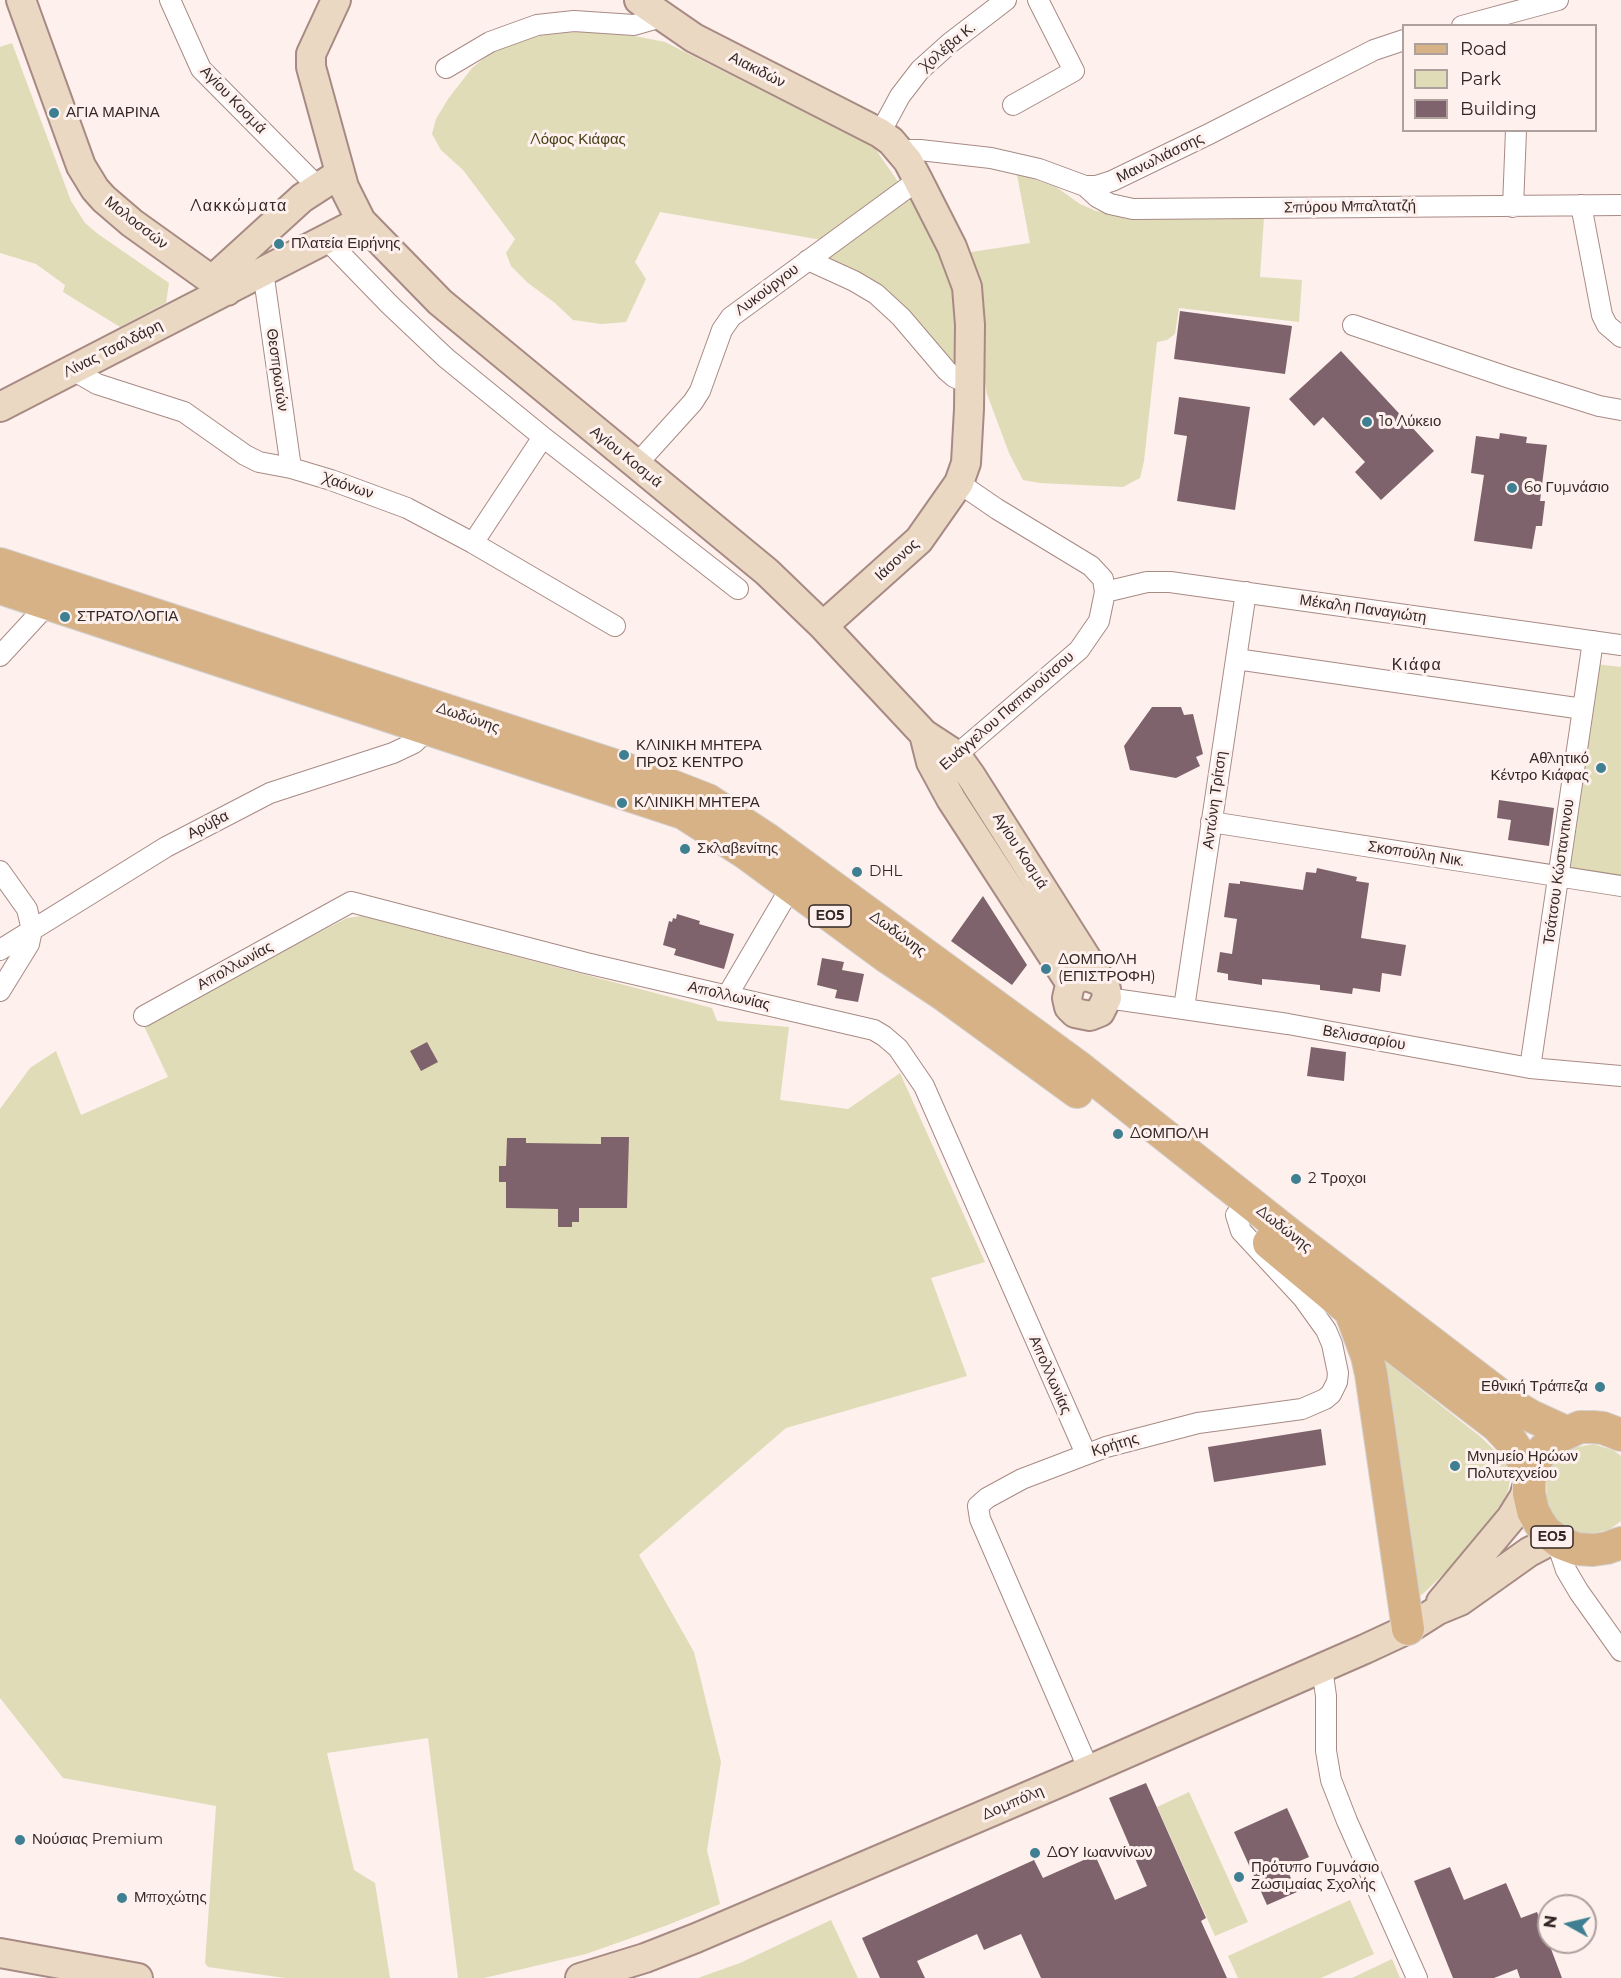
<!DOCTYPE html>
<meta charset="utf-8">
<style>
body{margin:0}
#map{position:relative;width:1621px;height:1978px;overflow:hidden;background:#fdf0ed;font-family:Montserrat,sans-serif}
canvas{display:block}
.legend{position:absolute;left:1402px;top:24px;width:195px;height:108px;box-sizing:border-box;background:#fdf0ed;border:2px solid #ada09d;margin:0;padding:8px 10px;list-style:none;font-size:18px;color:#342826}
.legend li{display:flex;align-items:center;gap:12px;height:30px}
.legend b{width:30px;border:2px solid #ada09d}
.north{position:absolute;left:1537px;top:1894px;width:60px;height:60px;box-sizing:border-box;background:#fdf0ed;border:2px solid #ada09d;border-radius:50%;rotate:278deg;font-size:16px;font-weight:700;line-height:24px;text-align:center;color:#342826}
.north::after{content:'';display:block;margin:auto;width:21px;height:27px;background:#3e7f91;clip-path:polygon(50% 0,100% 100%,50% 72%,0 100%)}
</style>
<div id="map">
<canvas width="1621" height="1978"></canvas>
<ul class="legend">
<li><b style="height:8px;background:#d7b286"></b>Road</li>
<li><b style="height:16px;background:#e0dcb8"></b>Park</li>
<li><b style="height:16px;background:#7f636c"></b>Building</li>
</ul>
<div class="north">N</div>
</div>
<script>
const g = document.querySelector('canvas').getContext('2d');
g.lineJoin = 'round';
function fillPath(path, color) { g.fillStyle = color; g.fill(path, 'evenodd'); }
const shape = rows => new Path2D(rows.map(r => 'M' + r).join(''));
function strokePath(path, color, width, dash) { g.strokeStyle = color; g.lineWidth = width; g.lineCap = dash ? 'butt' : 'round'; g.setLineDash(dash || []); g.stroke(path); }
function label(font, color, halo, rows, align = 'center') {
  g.font = font + ' Montserrat,sans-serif'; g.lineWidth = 6; g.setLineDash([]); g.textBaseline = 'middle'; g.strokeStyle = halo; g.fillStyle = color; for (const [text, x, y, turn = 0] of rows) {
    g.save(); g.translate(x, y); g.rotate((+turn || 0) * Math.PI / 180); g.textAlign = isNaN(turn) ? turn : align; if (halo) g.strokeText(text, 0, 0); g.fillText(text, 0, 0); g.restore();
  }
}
fillPath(shape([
 [582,31,635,36,665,42,874,147,930,228,956,278,961,359,945,363,897,303,878,283,825,258,822,240,660,212,635,262,646,279,626,322,601,324,573,320,555,303,528,283,511,266,506,253,515,239,463,170,441,150,432,134,436,119,448,99,472,68,493,51,520,38],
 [12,43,71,201,85,223,98,234,169,283,166,303,120,327,63,292,65,285,36,264,0,253,0,47],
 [1017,175,1025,176,1056,187,1080,204,1096,211,1127,215,1264,217,1260,277,1302,280,1299,322,1179,308,1175,334,1167,340,1157,342,1144,461,1140,478,1123,487,1040,483,1023,480,1009,453,987,394,965,253,1030,243],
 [1596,664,1621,667,1621,878,1565,869],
 [362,916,712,1008,717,1021,789,1027,780,1100,848,1109,900,1073,985,1262,931,1278,967,1376,786,1428,639,1555,694,1652,721,1762,707,1850,720,1904,665,1926,586,1954,484,1978,458,1978,428,1738,327,1753,354,1870,375,1883,390,1978,285,1978,208,1967,205,1963,216,1806,63,1778,0,1698,0,1109,30,1068,56,1051,81,1115,168,1077,143,1024,347,918],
 [1376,1354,1482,1438,1505,1461,1509,1470,1510,1479,1508,1491,1503,1501,1492,1517,1463,1555,1425,1592,1411,1603],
 [1593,1444,1613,1450,1621,1456,1621,1521,1609,1530,1588,1534,1577,1532,1558,1521,1547,1503,1546,1481,1554,1461,1562,1454,1572,1448],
 [1189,1792,1248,1922,1215,1936,1157,1807],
 [1350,1900,1374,1954,1321,1978,1238,1978,1228,1956],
 [831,1920,858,1978,698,1978,740,1963],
 [1392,1959,1400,1978,1352,1978]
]), '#e0dcb8');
fillPath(shape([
 [1180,311,1292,326,1285,374,1174,359],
 [1341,351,1434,451,1381,500,1355,472,1365,462,1323,417,1314,426,1289,399],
 [1179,397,1250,407,1235,510,1177,501,1187,436,1174,434],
 [1500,433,1527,437,1526,443,1547,445,1540,501,1545,501,1542,526,1536,526,1532,549,1474,541,1484,475,1471,473,1476,436,1499,439],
 [1152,707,1181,707,1184,715,1193,714,1203,754,1196,757,1200,766,1176,778,1130,770,1124,746],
 [1499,800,1554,808,1549,846,1508,840,1511,820,1497,818],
 [1317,868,1357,877,1356,881,1369,883,1361,938,1406,945,1401,976,1382,973,1380,992,1353,988,1352,994,1320,990,1320,985,1274,980,1262,979,1262,985,1228,980,1228,974,1217,972,1220,952,1232,954,1237,919,1224,917,1229,883,1240,884,1240,881,1303,890,1306,872,1316,873],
 [983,896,1027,965,1012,985,951,941],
 [677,914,700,921,699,924,734,934,724,969,674,955,676,949,663,945,669,921,672,922,673,918,676,919],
 [822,958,844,962,842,970,864,974,858,1002,835,998,837,990,817,985],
 [427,1042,438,1062,421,1071,410,1051],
 [1311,1047,1346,1052,1344,1081,1307,1076],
 [601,1137,629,1137,627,1208,579,1208,579,1222,572,1222,572,1227,558,1227,558,1209,506,1208,506,1182,499,1182,499,1166,506,1166,507,1138,526,1138,526,1143,601,1144],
 [1321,1429,1326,1465,1214,1482,1208,1447],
 [1146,1783,1206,1918,1201,1921,1227,1978,1041,1978,1021,1934,984,1950,977,1934,917,1961,925,1978,880,1978,862,1938,1034,1860,1043,1878,1095,1855,1115,1900,1147,1886,1109,1798],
 [1287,1808,1309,1857,1286,1867,1297,1892,1267,1905,1234,1832],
 [1450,1867,1464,1900,1506,1883,1521,1918,1537,1912,1562,1978,1520,1978,1517,1969,1494,1978,1453,1978,1414,1881]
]), '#7f636c');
const street = shape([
 [170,0,201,69,318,187],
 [1462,26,1558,0],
 [446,68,490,42,537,25,574,21,634,25,662,17],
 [1013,105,1074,71,1038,0],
 [880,133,900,96,920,70,950,43,1006,0],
 [899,150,920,150,991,158,1039,169,1085,186,1096,186,1112,181,1209,134,1374,50,1404,40],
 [1085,186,1097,197,1110,204,1133,209,1621,205],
 [1581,205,1602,315,1607,325,1621,337],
 [1513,207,1516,130],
 [326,239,390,305,446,358,543,437,738,589],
 [808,260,854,281,876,294,901,317,947,371,954,377,970,384],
 [263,271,291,468],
 [1353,325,1510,378,1599,406,1621,410],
 [73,370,97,384,184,412,245,455,259,462,291,468,331,480,407,508,473,543,615,626],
 [636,465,693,402,700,391,722,330,731,317,918,180],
 [473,543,543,437],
 [1105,592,1147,582,1170,582,1621,645],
 [0,656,48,604],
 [1236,659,1583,709],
 [947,763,1079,650,1099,621,1105,592,1103,579,1091,566,997,509,959,483],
 [1211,822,1621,886],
 [0,871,27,909,32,930,29,944,0,991],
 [0,950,166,847,270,793,393,753,414,743,428,730],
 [727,996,791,887],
 [1107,998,1288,1024,1530,1068,1621,1076],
 [1184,1008,1246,592],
 [144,1016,351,902,586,963,874,1030,884,1036,898,1048,924,1086,1086,1454],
 [1530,1068,1593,641],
 [1561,1543,1560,1552,1566,1570,1579,1592,1621,1651],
 [1322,1668,1326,1696,1326,1751,1331,1780,1347,1821,1417,1978],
 [1089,1770,980,1519,978,1506,987,1498,1022,1479,1106,1447,1198,1423,1302,1409,1325,1399,1331,1394,1337,1382,1338,1373,1332,1344,1326,1330,1303,1298,1241,1231,1236,1215]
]);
const secondary = shape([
 [21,0,81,166,95,189,104,199,132,223,227,291],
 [336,0,311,54,311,67,344,187,361,221,440,302,767,572,823,626,924,734,956,755,971,776,1106,989,1107,998,1100,1012,1090,1016,1075,1013,1069,1007,1067,998,1070,985,1077,978,1087,976,1100,981],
 [639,0,694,38,880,133,891,141,908,161,918,180,952,247,967,287,970,325,969,409,966,463,959,483,919,540,823,626],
 [212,280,302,198,339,174],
 [0,407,361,221],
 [924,734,931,762,951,799,1071,984],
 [1441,1602,1511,1518,1524,1497,1529,1481],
 [0,1953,138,1978],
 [580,1978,645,1958,696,1938,1061,1782,1365,1649,1408,1629,1438,1610,1460,1601,1529,1552,1554,1539]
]);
const primary = shape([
 [0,564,644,775,708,800,767,839,1080,1068,1292,1236,1516,1407,1531,1416,1566,1432],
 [0,588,683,813,747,854,887,957,944,995,1077,1092],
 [1269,1243,1385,1340,1497,1426,1511,1441,1531,1473],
 [1351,1313,1367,1356,1371,1374,1408,1629],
 [1621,1435,1603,1428,1593,1427,1580,1427,1556,1438,1543,1450,1534,1463,1529,1481,1529,1493,1533,1511,1539,1522,1545,1531,1561,1543,1577,1549,1593,1550,1607,1548,1621,1543]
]);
strokePath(street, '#a88a84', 22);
strokePath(secondary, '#a88a84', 32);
strokePath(primary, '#d2d0cf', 34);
strokePath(street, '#fff', 20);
strokePath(secondary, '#ebd8c2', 28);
strokePath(primary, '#d7b286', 32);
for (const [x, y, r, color] of [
 [54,113,6,"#3e7f91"],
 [279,244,6,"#3e7f91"],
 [1367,422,6,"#3e7f91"],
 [1512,488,6,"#3e7f91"],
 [65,617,6,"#3e7f91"],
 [624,755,6,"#3e7f91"],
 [1601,768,6,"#3e7f91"],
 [622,803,6,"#3e7f91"],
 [685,849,6,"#3e7f91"],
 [857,872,6,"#3e7f91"],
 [1046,969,6,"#3e7f91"],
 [1118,1134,6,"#3e7f91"],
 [1296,1179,6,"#3e7f91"],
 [1600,1387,6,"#3e7f91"],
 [1455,1466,6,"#3e7f91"],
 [20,1840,6,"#3e7f91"],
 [1035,1853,6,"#3e7f91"],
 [1239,1877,6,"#3e7f91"],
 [122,1898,6,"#3e7f91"]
]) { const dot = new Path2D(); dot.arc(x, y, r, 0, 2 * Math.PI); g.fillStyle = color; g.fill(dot); strokePath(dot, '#fdf0ed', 2); }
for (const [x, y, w] of [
 [830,916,42],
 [1552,1537,42]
]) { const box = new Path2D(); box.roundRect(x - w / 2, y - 11, w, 22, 4.5); g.fillStyle = '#fdf0ed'; g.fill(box); strokePath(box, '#342826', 1.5); }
label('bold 14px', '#342826', null, [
 ["ΕΟ5",830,916],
 ["ΕΟ5",1552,1537]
]);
label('15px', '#342826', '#fdf0ed', [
 ["Χολέβα Κ.",948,47,-40],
 ["Αιακιδών",757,70,27],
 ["Αγίου Κοσμά",233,100,46],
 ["Μανωλιάσσης",1160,158,-26],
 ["Σπύρου Μπαλτατζή",1350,207,-1],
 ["Μολοσσών",136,223,38],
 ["Λυκούργου",767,290,-37],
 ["Λίνας Τσαλδάρη",113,349,-27],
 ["Θεσπρωτών",277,370,82],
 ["Αγίου Κοσμά",626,457,39],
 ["Χαόνων",348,486,19],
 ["Ιάσονος",897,560,-43],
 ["Μέκαλη Παναγιώτη",1363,609,8],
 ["Ευάγγελου Παπανούτσου",1007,711,-41],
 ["Δωδώνης",468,718,19],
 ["Αντώνη Τρίτση",1215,800,-82],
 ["Αρύβα",208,825,-27],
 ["Αγίου Κοσμά",1020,851,57],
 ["Σκοπούλη Νικ.",1416,854,9],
 ["Τσάτσου Κώσταντινου",1559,872,-82],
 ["Δωδώνης",898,934,36],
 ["Απολλωνίας",235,966,-29],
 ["Απολλωνίας",729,996,13],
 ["Βελισσαρίου",1364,1038,10],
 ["Δωδώνης",1284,1229,38],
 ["Απολλωνίας",1050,1375,66],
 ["Κρήτης",1115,1445,-17],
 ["Δομπόλη",1013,1803,-23]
]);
label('15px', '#342826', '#fdf0ed', [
 ["ΑΓΙΑ ΜΑΡΙΝΑ",66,113],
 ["Πλατεία Ειρήνης",291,244],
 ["1ο Λύκειο",1379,422],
 ["6ο Γυμνάσιο",1524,488],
 ["ΣΤΡΑΤΟΛΟΓΙΑ",77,617],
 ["ΚΛΙΝΙΚΗ ΜΗΤΕΡΑ",636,746],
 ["ΠΡΟΣ ΚΕΝΤΡΟ",636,763],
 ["Αθλητικό",1589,759,"right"],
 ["Κέντρο Κιάφας",1589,776,"right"],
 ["ΚΛΙΝΙΚΗ ΜΗΤΕΡΑ",634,803],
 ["Σκλαβενίτης",697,849],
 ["DHL",869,872],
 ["ΔΟΜΠΟΛΗ",1058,960],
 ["(ΕΠΙΣΤΡΟΦΗ)",1058,977],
 ["ΔΟΜΠΟΛΗ",1130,1134],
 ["2 Τροχοι",1308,1179],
 ["Εθνική Τράπεζα",1588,1387,"right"],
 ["Μνημείο Ηρώων",1467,1457],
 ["Πολυτεχνείου",1467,1474],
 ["Νούσιας Premium",32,1840],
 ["ΔΟΥ Ιωαννίνων",1047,1853],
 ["Πρότυπο Γυμνάσιο",1251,1868],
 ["Ζωσιμαίας Σχολής",1251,1885],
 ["Μποχώτης",134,1898]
], 'left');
label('15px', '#453f16', '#fdf0ed', [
 ["Λόφος Κιάφας",578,140]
]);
g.letterSpacing = '1.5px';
label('16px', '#342826', '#fdf0ed', [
 ["Λακκώματα",239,206],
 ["Κιάφα",1417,665]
]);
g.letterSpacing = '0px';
</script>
